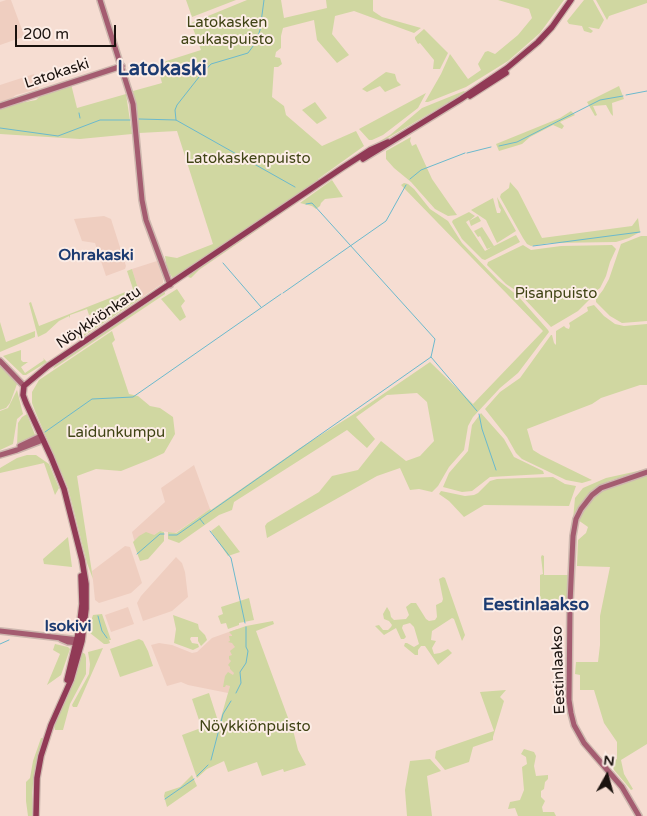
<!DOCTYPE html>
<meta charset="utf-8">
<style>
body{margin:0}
#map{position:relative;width:647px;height:816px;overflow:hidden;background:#f6ddd2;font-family:"Varela Round",sans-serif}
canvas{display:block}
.north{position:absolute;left:582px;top:751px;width:50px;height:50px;-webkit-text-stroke:4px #fcede6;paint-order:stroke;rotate:7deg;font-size:14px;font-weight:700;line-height:20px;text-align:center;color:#1a120e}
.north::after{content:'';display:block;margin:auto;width:18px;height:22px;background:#1a120e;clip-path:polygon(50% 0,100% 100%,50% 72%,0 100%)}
.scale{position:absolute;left:15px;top:25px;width:101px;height:22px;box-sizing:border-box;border:2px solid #1a120e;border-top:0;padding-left:6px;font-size:15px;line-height:18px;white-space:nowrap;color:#1a120e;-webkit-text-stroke:4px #fcede6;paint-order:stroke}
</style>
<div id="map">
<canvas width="647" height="816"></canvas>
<div class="north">N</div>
<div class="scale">200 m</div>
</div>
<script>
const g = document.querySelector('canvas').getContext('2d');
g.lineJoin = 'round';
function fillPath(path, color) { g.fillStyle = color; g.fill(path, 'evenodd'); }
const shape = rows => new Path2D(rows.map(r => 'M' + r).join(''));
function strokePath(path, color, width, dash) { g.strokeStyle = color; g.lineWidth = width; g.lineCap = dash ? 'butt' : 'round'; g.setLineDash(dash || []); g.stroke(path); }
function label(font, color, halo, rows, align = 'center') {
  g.font = font + ' "Varela Round",sans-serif'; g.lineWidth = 4; g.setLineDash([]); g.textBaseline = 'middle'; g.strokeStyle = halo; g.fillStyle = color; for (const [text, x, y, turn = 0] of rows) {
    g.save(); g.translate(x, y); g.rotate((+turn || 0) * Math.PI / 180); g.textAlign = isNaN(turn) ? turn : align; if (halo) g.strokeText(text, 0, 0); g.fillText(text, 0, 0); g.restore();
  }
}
fillPath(shape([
 [6,0,11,0,24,35,23,37,0,45,0,2],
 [34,74,39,88,38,89,16,95,9,100,0,102,0,85],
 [104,216,111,219,126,266,125,269,106,276,95,243,82,241,74,219],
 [157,261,163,279,163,283,141,298,132,269],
 [194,465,210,509,175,533,160,531,136,547,132,532,165,502,161,488],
 [125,546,130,547,142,583,131,593,99,603,95,600,92,571],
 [176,557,182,563,185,572,188,597,172,611,143,621,137,603,141,596],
 [128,607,134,624,111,632,105,615],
 [237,629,239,658,228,693,188,685,181,682,167,686,151,645,159,643,172,645,192,653,197,652,212,638]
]), '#efcec0');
fillPath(shape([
 [186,0,236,0,192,17],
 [247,0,281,0,284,18,327,8,326,0,373,0,373,11,382,17,421,28,414,33,354,11,335,16,332,34,349,55,337,63,317,40,314,20,283,28,281,36,281,48,276,52,275,57,280,58,282,64,278,67,274,67,272,97,284,106,286,115,322,146,356,131,364,146,318,179,319,181,174,278,172,277,167,269,165,256,177,258,213,244,177,131,139,133,133,91,162,83,157,64,201,50,191,23],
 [498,0,564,0,540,33,508,61,466,87,428,102,425,102,441,74,450,54,468,79,481,70,478,64,485,52,488,51,495,54,518,35,532,18,529,9],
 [584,0,593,0,604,20,599,29,588,27,593,31,591,33,584,31,582,26,569,24,567,21],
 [596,0,647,0,647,3,609,16,607,20],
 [424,29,448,53,440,69,433,69,434,60,420,43,418,44,415,39,415,37],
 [386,72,395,74,397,81,401,85,385,92,380,86,367,92,362,89],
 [71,84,77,108,126,94,132,134,80,139,0,134,0,108,19,102,20,103,36,100,42,94],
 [619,86,624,99,612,103,613,116,611,114,606,105,593,106,597,115,595,116,587,102],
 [464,91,465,92,444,105,381,142,380,141,390,135,422,108],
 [426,93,418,108,383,135,372,140,369,140,359,129],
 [315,102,327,118,317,124,302,110],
 [571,111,575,115,560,122,564,126,562,129,553,125,530,137,522,144,499,151,496,144,560,118],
 [411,137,410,141,412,146,416,144,432,179,457,215,448,216,435,209,411,182,394,168,386,159,386,151],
 [332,180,343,197,325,199,321,203,320,206,316,209,312,206,300,203],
 [510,182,518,191,542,238,632,226,638,218,640,232,629,238,616,242,550,243,531,246,527,244,523,238,500,197,501,194,509,188],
 [404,183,408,184,414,189,430,209,448,221,462,243,498,280,518,296,548,330,549,332,518,373,500,388,473,417,468,426,464,450,449,467,438,486,432,492,419,489,410,490,400,468,377,476,267,538,265,526,267,523,319,492,332,476,358,470,381,441,406,461,420,456,434,441,427,402,417,393,387,395,356,417,375,439,367,448,347,430,234,502,232,510,219,515,179,543,168,539,168,532,176,533,210,509,211,510,300,448,354,414,430,362,473,404,543,331,401,185],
 [315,189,317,189,199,270,191,278,188,277,193,271],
 [497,197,516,231,497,243,486,220,471,210,493,198,497,213,500,213,501,210,499,207],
 [469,212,475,216,469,221,478,216,481,221,471,226,469,220,466,222,485,251,492,247,487,249,480,236,478,237,474,231,482,227,494,246,516,235,520,242,485,260,482,259,462,239,452,222,453,220],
 [641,236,647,236,647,321,622,323,610,316,596,302,596,299,603,290,609,279,621,244],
 [523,245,531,250,561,246,612,245,616,249,610,262,606,276,600,288,596,291,597,292,578,311,551,327,518,292,506,284,487,265,488,262],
 [132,269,141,298,79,339,74,330,76,328,76,332,80,337,109,316,105,310,89,315,87,309,70,315,70,318,69,316,59,321,46,333,38,337,29,303,31,302,39,326,133,289,127,271],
 [177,289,185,301,181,306,186,317,180,321,161,299],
 [165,292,165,294,53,369,56,364],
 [594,305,604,316,615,324,624,326,647,324,647,385,640,385,601,398,592,404,527,429,533,450,541,455,592,480,582,483,566,480,522,459,516,453,507,437,485,409,500,392,520,378,551,335,552,335,554,343,556,345,556,331,564,326,566,328,569,329,570,326,569,323,588,311,587,307],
 [0,322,6,342,35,331,35,337,0,352],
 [112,331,115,340,112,343,129,394,138,396,150,406,160,408,173,417,175,434,164,453,151,459,121,471,96,469,77,476,93,579,87,563,68,488,35,411,32,403,32,392,39,380],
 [21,350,21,360,23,362,28,362,21,367,25,373,44,360,43,358,47,362,26,375,23,375,3,356],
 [0,364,17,384,10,403,6,408,0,410],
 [17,390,23,414,17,419,13,444,0,450,0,411,8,408],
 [481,413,504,439,514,457,543,471,544,474,490,477,472,491,462,492,443,487,449,473,468,451,472,425],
 [27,414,35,435,33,438,17,445,18,423,22,417],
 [27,455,36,455,49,464,59,488,55,495,44,463,0,473,0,468,17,458],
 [647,469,609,481,594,489,581,503,573,519,575,498,583,488,606,478],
 [647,474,647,744,621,760,624,774,633,789,631,790,609,764,617,759,617,742,604,723,594,690,580,690,580,675,575,674,576,662,598,662,600,645,600,616,610,567,577,566,578,540,586,533,588,527,578,520,580,514,592,498,602,490],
 [553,477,565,484,576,486,569,506,484,505,464,517,449,501,439,494,441,491,465,496,474,495,478,493,490,481,497,479],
 [219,525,240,552,228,556,211,531],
 [160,531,164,532,164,541,148,559,140,561,133,542,139,536,146,532,154,535],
 [68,537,72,567,44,564,43,559],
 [542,555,544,556,544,575,568,575,568,598,565,600,540,600,540,575,543,574,541,557],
 [443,577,445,578,465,635,462,641,454,619,452,618,432,631,431,640,436,641,432,648,434,654,440,653,448,649,452,653,438,665,425,646,421,646,418,650,418,655,415,655,404,646,405,643,407,643,414,647,419,644,414,627,410,623,403,625,402,628,406,637,404,639,401,639,396,628,384,635,375,626,379,625,383,630,388,630,391,627,392,625,389,621,384,619,383,614,387,607,390,612,391,617,394,620,406,619,409,615,406,607,411,603,416,603,426,619,429,621,435,620,437,617,436,605,442,602,443,599,439,579],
 [249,598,254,620,239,623,239,625,228,629,226,623,221,624,218,616,223,614,221,607],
 [102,614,111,640,109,640,110,643,107,644,104,644,90,633,92,618,93,615],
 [173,615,198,624,199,629,205,635,207,640,201,646,198,641,198,637,191,637,190,639,192,643,198,644,199,647,193,650,174,643,176,629],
 [273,621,274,624,256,631,294,734,298,750,306,765,284,772,283,769,262,776,257,762,228,772,224,761,207,769,197,778,182,735,220,721,230,686,226,685,225,687,223,687,225,676,228,672,233,675,234,673,230,669,230,667,228,665,231,661,229,659,229,656,232,655,230,651,235,647,232,643,228,642,230,641,229,636,232,636,232,635,229,632,246,626],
 [139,639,143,641,148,651,153,666,120,677,110,649],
 [55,644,68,647,70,649,61,675,47,685,60,654,53,650],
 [103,648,77,707,73,707,72,705,89,674,90,664,88,652],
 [82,652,85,654,86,658,86,674,70,704,63,730,55,730,54,725,71,685],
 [506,690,500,697,504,701,493,737,493,740,473,747,469,762,445,770,435,758,436,751,494,731,480,692],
 [209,693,218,721,201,726,192,699],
 [41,738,43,738,34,776,32,793,33,816,28,816,26,801,26,782,30,778,33,761],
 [524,749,534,752,536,756,534,766,536,776,548,775,548,779,545,782,544,789,541,791,541,797,545,801,542,807,543,812,554,812,556,816,518,816,515,808,508,809,510,802,520,800,524,790,522,767,527,764,526,757,521,754],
 [430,759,441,771,427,776,432,816,407,816,405,790,410,761],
 [192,775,197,786,167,807,164,796,165,792,180,787]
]), '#d0d7a1');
strokePath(shape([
 [626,95,647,91],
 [79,113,80,118],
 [139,119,176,120,295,187],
 [176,120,175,110,177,105,199,77,211,64,248,53,256,42,260,30,264,0],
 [0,128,58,136,100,120,130,120],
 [499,146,517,142,600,100,623,96],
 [467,153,491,147],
 [410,179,421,170,465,153],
 [533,246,640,232],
 [223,263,261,307],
 [283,293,386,221,406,185],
 [431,357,477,411],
 [479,414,482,429,496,470],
 [45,432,92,399,133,397,281,294],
 [200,519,204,524],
 [210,531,231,558,245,623],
 [169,535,177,535,431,357,435,339,312,203,306,204],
 [137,554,160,534,164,534],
 [98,616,102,631,107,638],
 [0,644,9,640],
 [236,693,241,683,240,672,246,663,248,651,246,647,246,627],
 [211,760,223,714,231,701],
 [197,776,208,765],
 [165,799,194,779]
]), '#6bb9cd', 1);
const secondary = shape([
 [100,0,133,104,142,200,146,220,170,285],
 [0,106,122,66],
 [0,361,24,386],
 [20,446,41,436],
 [0,455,17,450,43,440],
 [0,631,79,640],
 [61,639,68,642,79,643],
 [639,816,622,787,584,743,574,725,571,713,569,700,570,604,573,536,576,519,581,509,592,495,601,488,647,472]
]);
const primary = shape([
 [470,96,506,73],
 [363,159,461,99,507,68,538,42,552,27,571,0],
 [67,680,79,630,82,604,81,576],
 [36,816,37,778,41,756,51,725,71,680,82,641,86,609,86,584,82,560,64,489,51,457,26,403,23,395,24,386,48,366,342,168,370,150,388,142]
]);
strokePath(secondary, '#ceb8af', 8);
strokePath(primary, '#ceb8af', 8);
strokePath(secondary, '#a45c70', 5);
strokePath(primary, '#913a56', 5.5);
label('15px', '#3f4314', '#fcede6', [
 ["Latokasken",227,23],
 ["asukaspuisto",227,40],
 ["Latokaskenpuisto",248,159],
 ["Pisanpuisto",556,294],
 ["Laidunkumpu",116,433],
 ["Nöykkiönpuisto",255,727]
]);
label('15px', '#1a120e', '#fcede6', [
 ["Latokaski",57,74,-18],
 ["Nöykkiönkatu",99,318,-34],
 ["Eestinlaakso",559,670,-92]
]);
label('bold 16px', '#1c3b71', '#fcede6', [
 ["Ohrakaski",96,256],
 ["Isokivi",68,627]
]);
label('bold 18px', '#1c3b71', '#fcede6', [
 ["Eestinlaakso",536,605]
]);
label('bold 20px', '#1c3b71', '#fcede6', [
 ["Latokaski",162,70]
]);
</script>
